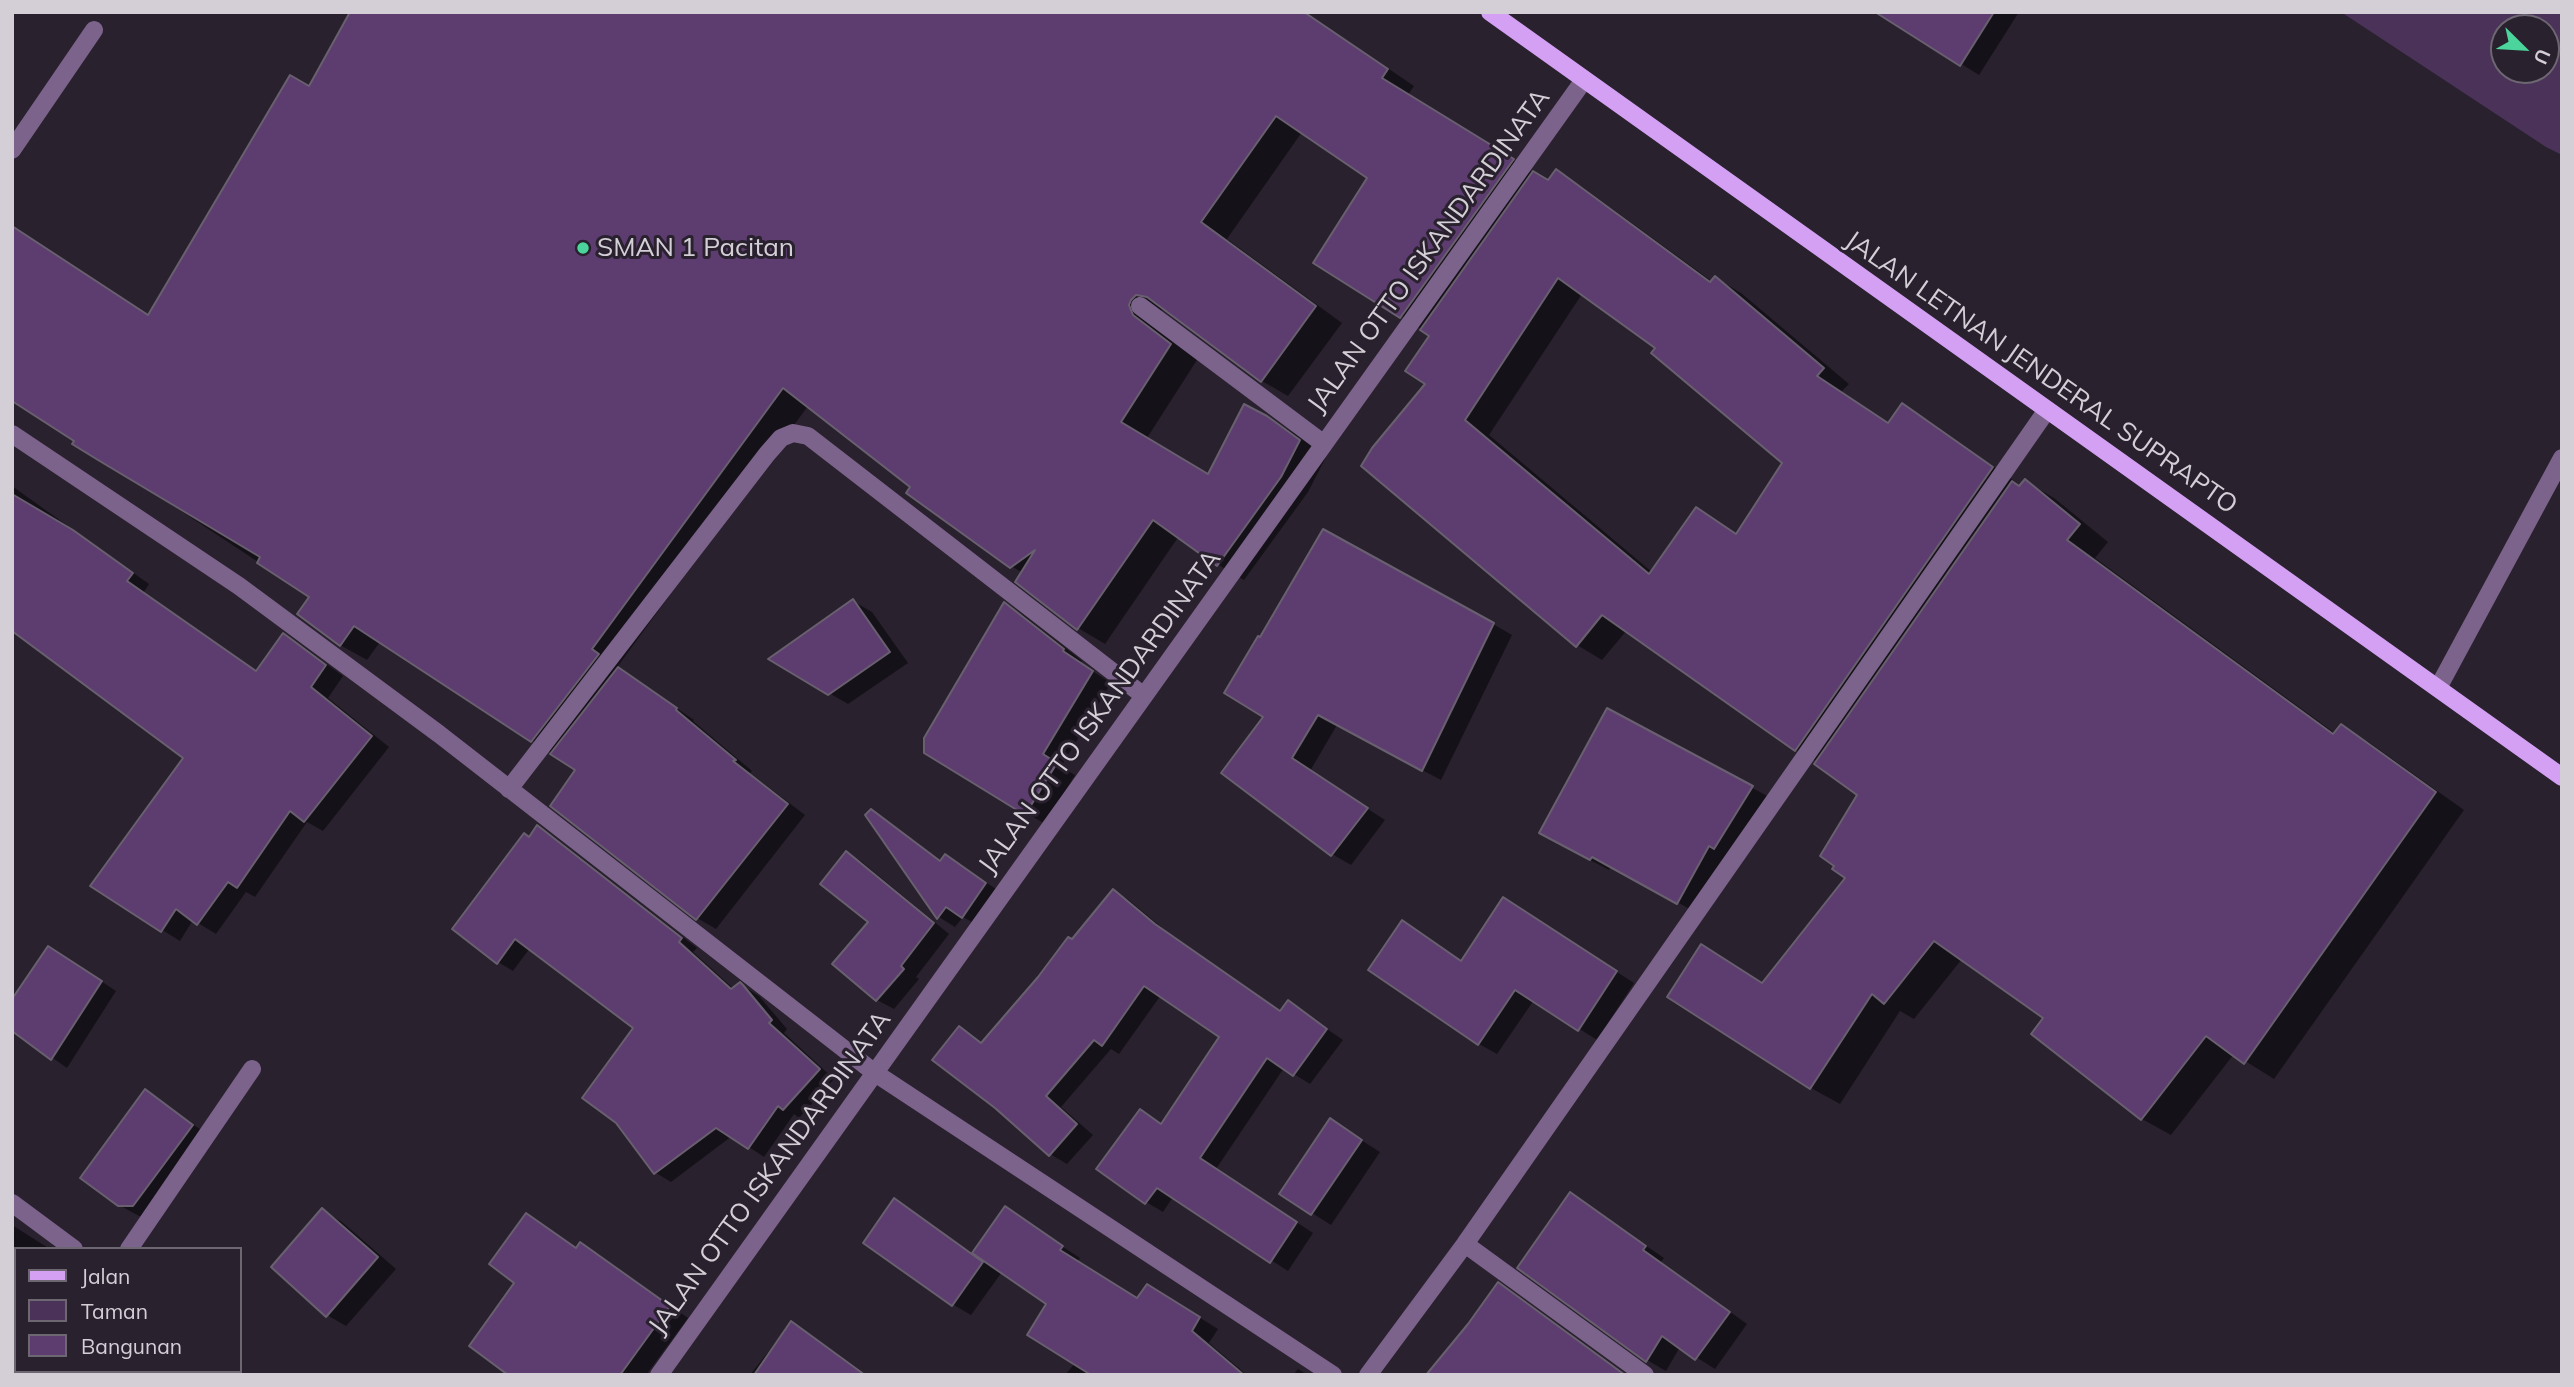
<!DOCTYPE html>
<style>
body{margin:0}
#map{position:relative;width:2574px;height:1387px;overflow:hidden;background:#29212e;font-family:Mulish,sans-serif}
canvas{display:block}
.frame{position:absolute;inset:0;border:14px solid #d4cfd7;pointer-events:none}
.legend{position:absolute;left:14px;top:1247px;width:228px;height:126px;box-sizing:border-box;background:#29212e;border:2px solid #6d6772;margin:0;padding:9px 12px;list-style:none;font-size:21px;color:#d4cfd7}
.legend li{display:flex;align-items:center;gap:14px;height:35px}
.legend b{width:35px;border:2px solid #6d6772}
.north{position:absolute;left:2490px;top:14px;width:70px;height:70px;box-sizing:border-box;background:#29212e;border:2px solid #6d6772;border-radius:50%;rotate:114deg;font-size:19px;font-weight:700;line-height:28px;text-align:center;color:#d4cfd7}
.north::after{content:'';display:block;margin:auto;width:24px;height:32px;background:#4bd49b;clip-path:polygon(50% 0,100% 100%,50% 72%,0 100%)}
</style>
<div id="map">
<canvas width="2574" height="1387"></canvas>
<div class="frame"></div>
<ul class="legend">
<li><b style="height:9px;background:#d4a0f4"></b>Jalan</li>
<li><b style="height:19px;background:#4b3259"></b>Taman</li>
<li><b style="height:19px;background:#5d3d70"></b>Bangunan</li>
</ul>
<div class="north">U</div>
</div>
<script>
const g = document.querySelector('canvas').getContext('2d');
g.lineJoin = 'round';
function fillPath(path, color) { g.fillStyle = color; g.fill(path, 'evenodd'); }
const shape = rows => new Path2D(rows.map(r => 'M' + r).join(''));
function strokePath(path, color, width, dash) { g.strokeStyle = color; g.lineWidth = width; g.lineCap = dash ? 'butt' : 'round'; g.setLineDash(dash || []); g.stroke(path); }
function label(font, color, halo, rows, align = 'center') {
  g.font = font + ' Mulish,sans-serif'; g.lineWidth = 6; g.setLineDash([]); g.textBaseline = 'middle'; g.strokeStyle = halo; g.fillStyle = color; for (const [text, x, y, turn = 0] of rows) {
    g.save(); g.translate(x, y); g.rotate((+turn || 0) * Math.PI / 180); g.textAlign = isNaN(turn) ? turn : align; if (halo) g.strokeText(text, 0, 0); g.fillText(text, 0, 0); g.restore();
  }
}
fillPath(shape([
 [2341,12,2562,12,2562,155,2546,147],
 [2504,28,2546,28,2546,70,2504,70]
]), '#4b3259');
fillPath(shape([
 [352,12,1305,12,1414,86,1408,95,1548,182,1556,171,1581,186,1713,282,1716,278,1741,293,1849,384,1841,392,1890,424,1903,406,1928,420,2017,483,2016,485,2020,487,2025,481,2054,498,2108,542,2095,558,2336,734,2341,727,2370,743,2464,810,2274,1079,2234,1054,2171,1135,2142,1119,2033,1033,2046,1017,1962,959,1914,1019,1900,1011,1840,1104,1811,1088,1669,996,1763,984,1848,878,1860,795,1817,762,1796,750,1627,630,1602,660,1577,645,1428,384,1431,335,1401,316,1369,177,1302,132,1227,239,1342,323,1288,396,1262,381,1168,311,1162,310,1155,320,1156,328,1197,360,1147,438,1209,476,1267,417,1295,434,1326,457,1308,492,1244,580,1217,564,1179,536,1105,644,1078,628,1023,573,1011,566,808,406,618,666,624,670,623,672,694,720,693,721,752,771,750,773,805,815,716,929,697,918,553,806,578,770,380,642,367,660,340,645,311,597,12,399,12,228,150,316,309,88],
 [1582,294,1658,348,1784,463,1738,535,1697,509,1652,572,1489,435],
 [1878,12,2019,12,1979,75],
 [12,486,149,584,144,592,258,672,284,635,302,646,343,676,328,698,389,747,323,831,307,822,255,897,246,892,216,934,193,920,180,941,92,886,186,758,12,631],
 [853,601,872,612,908,663,848,704,829,693],
 [1004,604,1023,615,1082,661,1080,663,1111,683,1061,767,1075,775,1045,824,926,752],
 [1493,624,1512,635,1441,780,1337,725,1310,771,1385,820,1351,865,1332,854,1266,716],
 [1607,710,1771,798,1697,913,1611,866,1609,870,1560,844],
 [872,811,888,821,942,862,946,856,1002,893,979,926,963,917,955,927,939,917,867,815],
 [538,827,553,836,697,948,693,952,734,989,740,984,759,996,787,1029,784,1033,834,1079,799,1118,794,1114,764,1157,732,1136,671,1182,656,1173,617,1122,636,1028,530,948,513,971,498,962,530,839],
 [846,853,862,862,949,934,916,977,919,979,894,1009,877,1000,834,964,870,922],
 [1114,891,1130,901,1172,936,1282,1012,1288,1002,1343,1040,1310,1084,1284,1068,1216,1169,1313,1233,1288,1271,1173,1197,1163,1212,1146,1202,1163,1125,1222,1037,1161,995,1119,1054,1111,1049,1061,1107,1093,1135,1067,1164,1050,1154,959,1028,983,1044],
 [1504,899,1634,983,1597,1040,1534,1000,1497,1054,1479,1044,1403,922,1463,962],
 [63,956,116,991,67,1068,12,1029],
 [146,1091,211,1137,153,1216,139,1216,119,1205],
 [1331,1121,1380,1152,1331,1225,1282,1194],
 [1570,1194,1664,1258,1661,1262,1747,1324,1715,1369,1680,1347,1666,1371,1647,1360],
 [895,1201,974,1254,1005,1209,1080,1258,1077,1262,1138,1300,1165,1296,1218,1329,1209,1343,1247,1375,1065,1375,1075,1363,1048,1304,1002,1272,971,1315,952,1304],
 [323,1211,342,1222,396,1269,346,1326,327,1315],
 [527,1215,577,1249,581,1244,600,1255,688,1318,646,1375,510,1375,517,1282],
 [12,1225,50,1249,16,1249,16,1311,12,1309],
 [1499,1285,1518,1296,1626,1375,1428,1375],
 [791,1323,810,1334,867,1375,750,1375],
 [1298,1369,1308,1375,1293,1375],
 [72,1371,222,1371,227,1375,76,1375]
]), '#0007');
const building = shape([
 [350,12,1304,12,1388,69,1382,78,1514,159,1400,318,1313,263,1367,178,1276,116,1201,222,1316,306,1261,382,1147,297,1136,295,1131,300,1129,305,1133,315,1171,344,1121,422,1208,474,1244,404,1267,416,1300,440,1281,477,1217,566,1153,520,1077,630,1015,582,1035,550,1010,568,906,493,910,487,783,388,592,649,599,654,531,742,354,626,340,646,297,614,309,597,257,563,260,557,98,460,72,444,74,441,12,401,12,226,148,315,290,75,309,86,350,12],
 [1875,12,1994,12,1960,66,1875,12],
 [1556,169,1710,282,1715,276,1824,368,1817,376,1888,423,1902,403,1993,467,1795,751,1602,615,1576,647,1361,466,1372,448,1425,384,1405,371,1429,336,1420,330,1533,171,1548,180,1556,169],
 [1558,278,1655,348,1651,353,1782,463,1736,534,1696,507,1649,574,1465,420,1558,278],
 [2025,479,2080,524,2067,540,2333,734,2341,724,2436,792,2244,1064,2206,1036,2141,1120,2031,1034,2043,1018,1934,941,1884,1004,1872,994,1810,1089,1667,997,1701,944,1762,983,1845,878,1832,869,1834,866,1820,856,1857,795,1814,764,2012,481,2019,486,2025,479],
 [12,494,73,530,133,573,127,581,256,671,283,633,326,665,311,687,372,736,304,822,290,811,237,888,228,882,197,925,176,909,161,932,90,886,183,758,12,631,12,494],
 [1323,529,1494,623,1422,771,1318,715,1292,758,1368,808,1331,856,1221,773,1263,717,1224,693,1258,636,1260,637,1323,529],
 [853,599,890,652,828,695,768,659,853,599],
 [1004,602,1064,649,1063,651,1093,671,1043,754,1057,763,1025,815,924,753,924,738,1004,602],
 [618,667,677,708,676,710,736,760,733,761,788,804,696,920,550,806,575,770,550,754,618,667],
 [1607,708,1753,786,1714,849,1709,846,1677,904,1592,857,1590,860,1539,833,1607,708],
 [871,809,940,861,945,854,986,883,962,918,946,907,937,919,865,815,871,809],
 [537,825,682,938,679,942,731,989,740,982,743,985,772,1020,769,1023,820,1069,783,1110,778,1106,748,1149,716,1128,654,1174,616,1123,582,1098,633,1028,515,939,497,964,452,929,524,833,529,837,537,825],
 [846,851,934,923,901,966,904,969,876,1001,832,964,868,922,820,884,846,851],
 [1113,889,1155,924,1280,1011,1288,1000,1327,1029,1293,1076,1267,1058,1200,1158,1297,1222,1270,1263,1157,1188,1145,1204,1096,1169,1140,1109,1161,1124,1219,1037,1144,986,1102,1046,1094,1040,1046,1096,1077,1124,1049,1156,995,1108,932,1060,959,1026,981,1043,1038,977,1068,937,1072,939,1113,889],
 [1503,897,1617,971,1578,1031,1515,990,1478,1045,1368,970,1402,920,1461,961,1503,897],
 [48,946,102,981,51,1060,12,1031,12,999,48,946],
 [145,1089,193,1125,133,1206,118,1206,80,1178,145,1089],
 [1330,1118,1362,1140,1311,1215,1279,1194,1330,1118],
 [1570,1192,1646,1246,1643,1250,1730,1312,1695,1360,1662,1336,1646,1362,1517,1268,1570,1192],
 [894,1198,983,1262,952,1306,863,1243,894,1198],
 [1005,1206,1063,1246,1060,1250,1137,1298,1147,1284,1200,1317,1192,1331,1244,1375,1091,1375,1027,1335,1046,1304,972,1253,1005,1206],
 [322,1208,378,1257,326,1317,271,1267,322,1208],
 [526,1213,576,1248,580,1242,670,1306,620,1375,508,1375,469,1346,514,1283,489,1264,526,1213],
 [1498,1282,1625,1375,1426,1375,1468,1324,1498,1282],
 [791,1321,865,1375,754,1375,791,1321]
]);
fillPath(building, '#5d3d70');
strokePath(building, '#69606f', 2);
strokePath(shape([
 [12,150,94,30],
 [1140,306,1324,444],
 [12,434,239,586,439,734,875,1073,1333,1375],
 [2438,688,2562,458],
 [509,789,767,454,781,438,793,433,808,436,1144,696],
 [12,1203,74,1249],
 [1465,1244,1645,1375],
 [129,1249,252,1069],
 [229,1371,233,1375],
 [659,1375,1584,80],
 [1368,1375,1465,1244,2047,410]
]), '#7c638b', 18);
strokePath(shape([
 [1490,12,2562,777]
]), '#d4a0f4', 18);
for (const [x, y, r, color] of [
 [583,248,7,"#4bd49b"]
]) { const dot = new Path2D(); dot.arc(x, y, r, 0, 2 * Math.PI); g.fillStyle = color; g.fill(dot); strokePath(dot, '#29212e', 2.5); }
label('26px', '#d4cfd7', '#29212e', [
 ["SMAN 1 Pacitan",597,248]
], 'left');
label('26px', '#d4cfd7', '#29212e', [
 ["JALAN OTTO ISKANDARDINATA",1429,251,-54],
 ["JALAN LETNAN JENDERAL SUPRAPTO",2041,373,35],
 ["JALAN OTTO ISKANDARDINATA",1100,712,-54],
 ["JALAN OTTO ISKANDARDINATA",770,1173,-54]
]);
</script>
